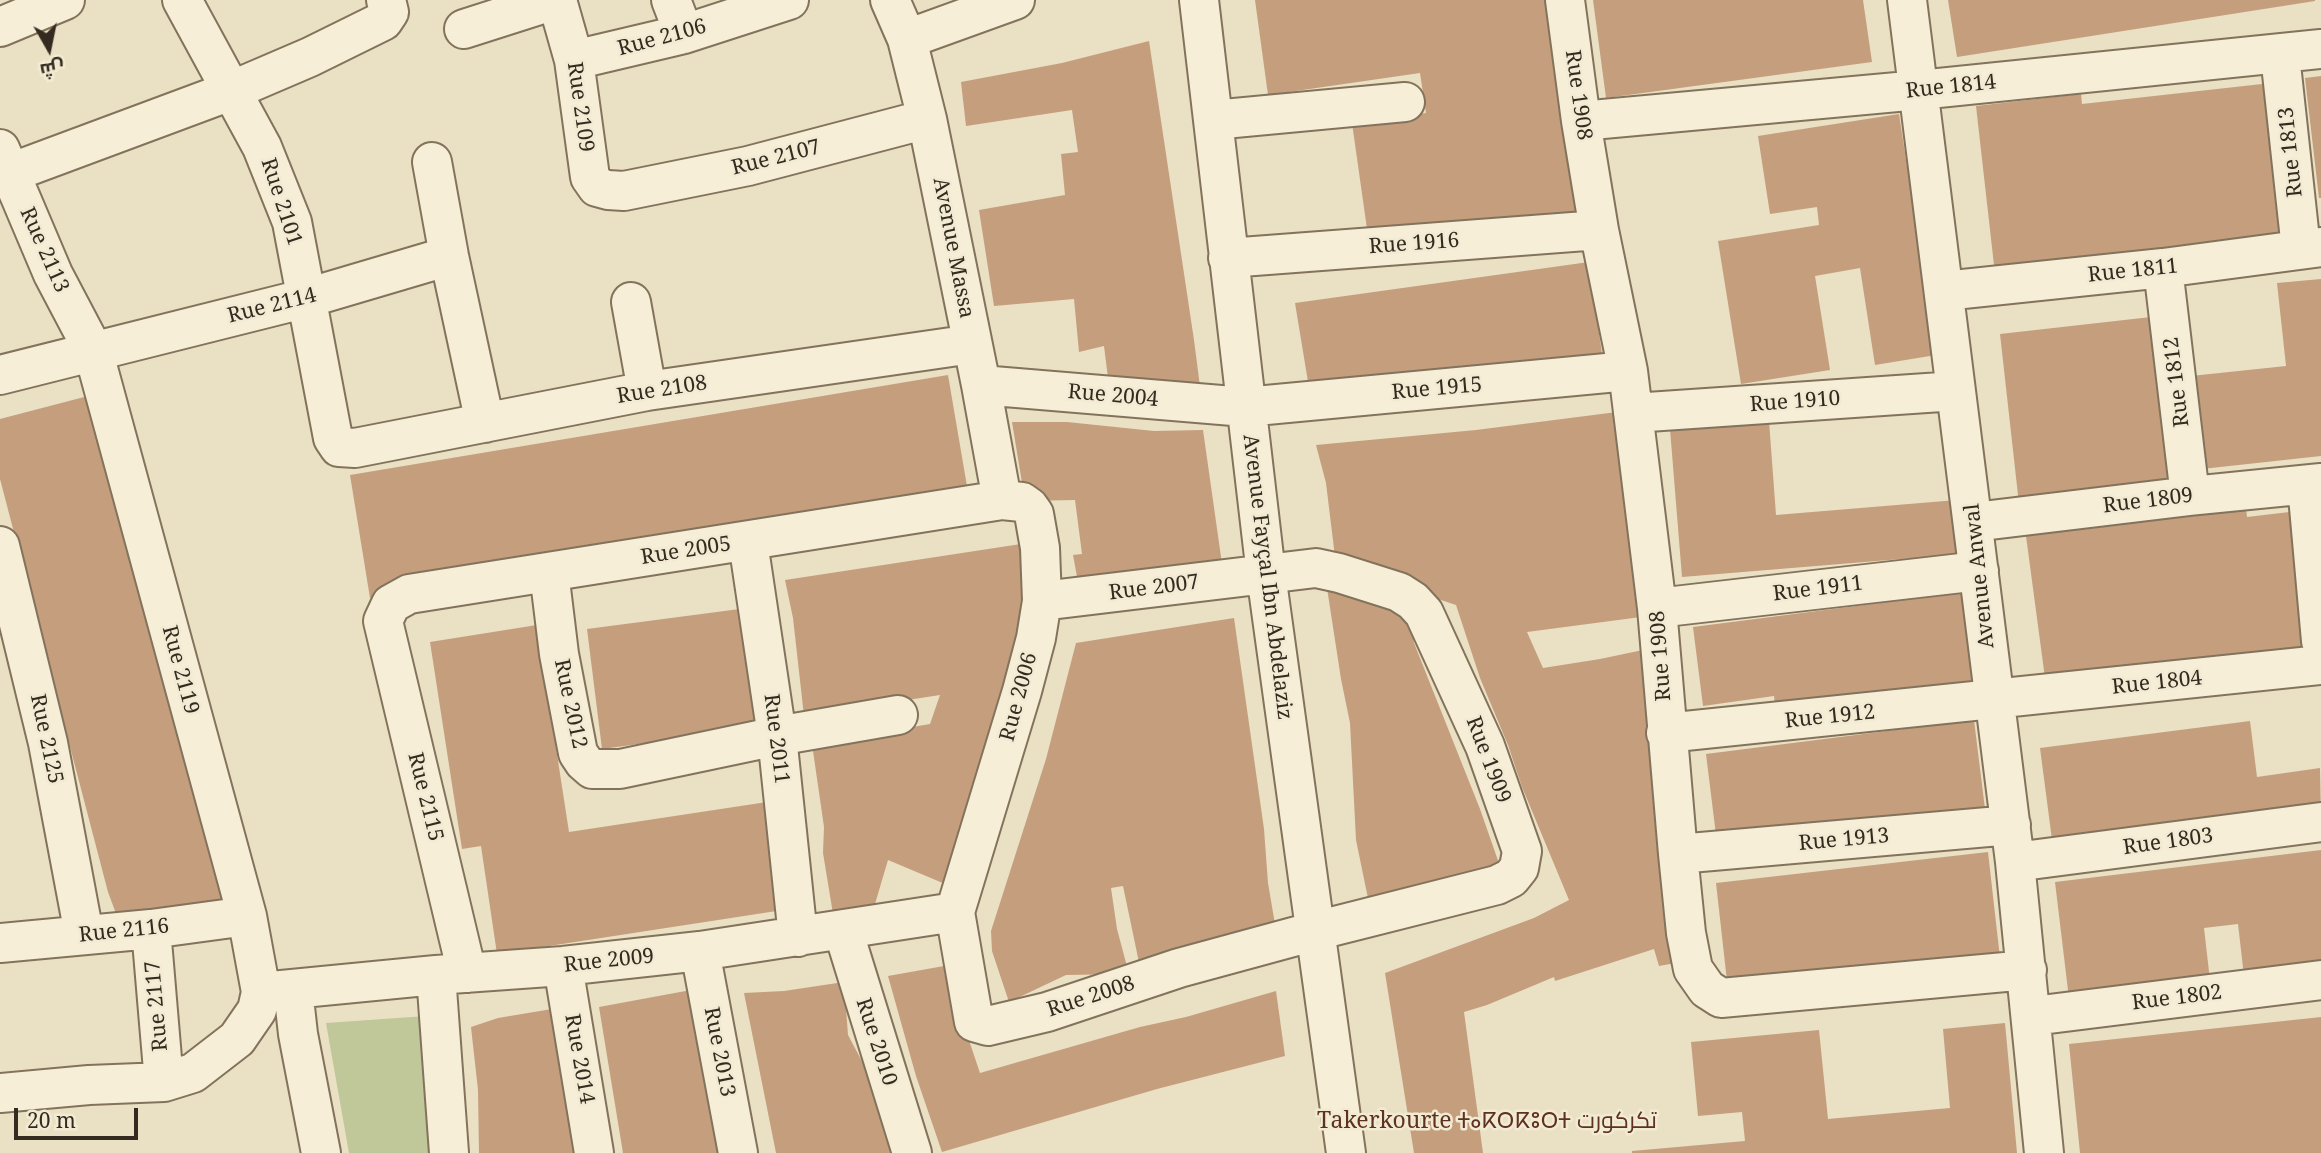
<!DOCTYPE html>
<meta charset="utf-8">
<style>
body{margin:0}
#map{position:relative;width:2321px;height:1153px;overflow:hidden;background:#eae0c4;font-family:"Noto Serif",Cairo,serif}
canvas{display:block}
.north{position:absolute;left:14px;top:14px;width:70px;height:70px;-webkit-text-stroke:5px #f2ebd3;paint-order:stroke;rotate:171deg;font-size:19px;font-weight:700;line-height:28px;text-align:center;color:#352a1f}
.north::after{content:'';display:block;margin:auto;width:24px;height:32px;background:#352a1f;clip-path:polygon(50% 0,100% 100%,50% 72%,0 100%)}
.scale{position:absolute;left:14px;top:1108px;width:124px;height:32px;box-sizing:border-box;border:4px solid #352a1f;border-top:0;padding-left:9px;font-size:21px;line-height:24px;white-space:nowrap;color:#352a1f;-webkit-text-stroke:5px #f2ebd3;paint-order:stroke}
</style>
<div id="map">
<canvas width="2321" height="1153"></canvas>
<div class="north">ش</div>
<div class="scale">20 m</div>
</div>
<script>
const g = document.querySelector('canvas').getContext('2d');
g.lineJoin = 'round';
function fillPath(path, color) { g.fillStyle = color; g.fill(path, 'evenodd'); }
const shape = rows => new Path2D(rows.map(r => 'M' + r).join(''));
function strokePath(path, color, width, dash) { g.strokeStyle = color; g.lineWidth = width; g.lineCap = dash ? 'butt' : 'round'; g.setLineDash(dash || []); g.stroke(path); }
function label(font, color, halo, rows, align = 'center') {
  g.font = font + ' "Noto Serif",Cairo,"Noto Sans Tifinagh",serif'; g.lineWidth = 5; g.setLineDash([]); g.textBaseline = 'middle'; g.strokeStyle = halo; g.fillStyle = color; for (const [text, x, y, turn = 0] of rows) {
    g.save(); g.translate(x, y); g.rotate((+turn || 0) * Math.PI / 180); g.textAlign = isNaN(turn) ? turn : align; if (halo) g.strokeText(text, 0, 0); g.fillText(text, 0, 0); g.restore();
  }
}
fillPath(shape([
 [426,1016,435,1153,349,1153,326,1023]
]), '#c0c799');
fillPath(shape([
 [1255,0,1548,0,1578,213,1369,243,1352,123,1426,113,1420,73,1268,95],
 [1593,0,1863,0,1872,62,1606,98],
 [1948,0,2315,0,2315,1,1957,57],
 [1149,41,1194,340,1202,402,1110,394,1104,346,1079,352,1074,299,994,306,979,210,1065,195,1061,154,1078,152,1072,110,966,126,961,82,1062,63],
 [2321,76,2321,198,2319,198,2305,78],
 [2280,82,2298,240,1995,274,1976,106,2081,94,2082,104],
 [1899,114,1936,355,1875,365,1860,268,1815,276,1830,370,1741,384,1718,241,1819,225,1817,207,1770,214,1758,136],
 [1589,262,1604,368,1310,394,1295,303],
 [2321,279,2321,456,2202,469,2191,376,2286,366,2277,283],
 [2151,317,2172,496,2020,513,2000,334],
 [948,375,969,498,370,598,350,475],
 [88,396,231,913,121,927,108,892,0,479,0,419],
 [1617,412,1641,617,1527,632,1543,668,1600,659,1643,650,1681,962,1659,966,1654,949,1555,981,1554,977,1487,1005,1464,1012,1483,1153,1414,1153,1385,973,1534,918,1569,900,1522,787,1508,745,1480,678,1456,605,1336,565,1326,483,1316,445,1476,430],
 [1769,421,1776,515,1957,500,1962,554,1682,577,1670,429],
 [1012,422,1067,422,1154,431,1203,430,1224,578,1080,593,1073,555,1082,554,1075,500,1025,501],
 [2246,508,2247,517,2298,511,2317,658,2047,693,2026,536],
 [1034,542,1037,585,957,889,888,860,872,914,834,920,823,853,824,827,812,744,930,724,940,695,804,716,793,618,785,580],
 [1327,588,1408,607,1414,643,1480,809,1502,872,1370,908,1356,840,1350,723,1341,679],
 [1965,592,1977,688,1776,714,1774,696,1703,706,1693,627],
 [755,607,771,726,602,749,587,629],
 [1234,618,1264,829,1268,883,1277,936,1141,972,1123,886,1111,888,1117,929,1129,974,1066,975,1009,1002,992,951,991,931,1046,759,1076,643],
 [537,625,569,832,767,802,783,910,497,954,481,846,462,849,430,642],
 [1974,720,1985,809,1717,843,1706,754],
 [2250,721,2257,777,2320,768,2321,821,2054,855,2040,748],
 [2321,850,2321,976,2245,985,2238,924,2204,928,2211,989,2070,1007,2055,882],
 [1988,852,2000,958,1728,990,1716,883],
 [944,966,980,1073,1140,1027,1186,1017,1276,991,1285,1056,1157,1089,942,1152,916,1076,888,976],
 [844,982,848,1035,873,1082,897,1153,776,1153,744,993,784,991],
 [691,990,718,1153,623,1153,599,1007],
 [552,1009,578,1153,479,1153,478,1090,471,1027,498,1018],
 [2321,1017,2321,1153,2080,1153,2069,1044],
 [2005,1023,2017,1153,1632,1153,1632,1151,1745,1141,1742,1112,1698,1116,1691,1042,1819,1030,1828,1119,1950,1108,1943,1029]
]), '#c59e7d');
const minor = shape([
 [182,0,262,147,292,222,333,438,339,447,355,448,647,391,972,344],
 [557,0,574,60,590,177,597,187,608,190,624,191,748,166,927,119],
 [671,0,684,34],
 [890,0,907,39,927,119,981,385,1002,500],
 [1199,0,1266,574,1346,1153],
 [1565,0,1581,121,1599,230,1628,371,1657,608,1678,854,1686,933,1693,969,1707,989,1721,998,2027,970],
 [1907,0,2015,862,2044,1153],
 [0,27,65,0],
 [464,29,555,0],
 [907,39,1015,0],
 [2280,55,2301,249],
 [574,60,684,34,789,0],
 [1213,120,1405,102],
 [1581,121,1919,90,2321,49],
 [0,149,53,274,93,350,247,916,261,992,257,1010,237,1039,193,1073,164,1082,89,1085,0,1093],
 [432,162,449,256,485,423],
 [10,173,233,90,310,57,383,21,389,12,386,0],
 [1228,258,1599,230],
 [2163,268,2190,496],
 [1944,291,2163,268,2321,247],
 [631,302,647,391],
 [0,375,307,298,449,256],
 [981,385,1245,407,1628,371],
 [1633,413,1956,391],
 [2307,485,2321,641],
 [1974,522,2190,496,2321,483],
 [748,542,777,736,798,937],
 [0,546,48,743,84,934],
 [549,572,559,654,578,753,584,762,592,769,620,769,777,736,898,715],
 [1657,608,1979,571],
 [1666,733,2321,665],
 [1678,854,2011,825],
 [2015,862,2321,822],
 [151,929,164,1082],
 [843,930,912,1153],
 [0,943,151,929,247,916],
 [700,951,738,1153],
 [563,966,594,1153],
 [467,973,383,621,391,604,409,594,1002,500,1022,502,1029,507,1034,514,1040,548,1042,601,1036,638,1022,691,955,912,974,1022,988,1026,1047,1012,1179,968,1315,931,1497,885,1511,878,1519,868,1522,851,1485,746,1424,613,1413,601,1399,592,1339,573,1316,568,1042,601],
 [436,975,449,1153],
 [293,989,298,1034,321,1153],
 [261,992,436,975,563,966,700,951,955,912],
 [2033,1016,2321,980]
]);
strokePath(minor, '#83735c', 42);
strokePath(minor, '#f6eed7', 38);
label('21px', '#352a1f', '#f2ebd3', [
 ["Rue 2106",662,38,-15],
 ["Rue 1814",1951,87,-6],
 ["Rue 1908",1578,95,82],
 ["Rue 2109",580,107,82],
 ["Rue 1813",2291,152,-96],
 ["Rue 2107",776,158,-14],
 ["Rue 2101",281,202,72],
 ["Rue 1916",1414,244,-4],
 ["Avenue Massa",953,248,79],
 ["Rue 2113",44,250,66],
 ["Rue 1811",2133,271,-6],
 ["Rue 2114",272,306,-14],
 ["Rue 1812",2177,382,-97],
 ["Rue 1915",1437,389,-5],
 ["Rue 2108",662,390,-9],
 ["Rue 2004",1113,396,5],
 ["Rue 1910",1795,402,-4],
 ["Rue 1809",2148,501,-7],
 ["Rue 2005",686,551,-9],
 ["Avenue Anwal",1980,576,-96],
 ["Avenue Fayçal Ibn Abdelaziz",1267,577,83],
 ["Rue 2007",1154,588,-7],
 ["Rue 1911",1818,589,-7],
 ["Rue 1908",1661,656,-94],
 ["Rue 2119",180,670,75],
 ["Rue 1804",2157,683,-6],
 ["Rue 2006",1019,697,-75],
 ["Rue 2012",570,704,78],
 ["Rue 1912",1830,717,-6],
 ["Rue 2125",46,739,78],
 ["Rue 2011",776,739,83],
 ["Rue 1909",1488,760,69],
 ["Rue 2115",425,797,76],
 ["Rue 1913",1844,840,-5],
 ["Rue 1803",2168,842,-8],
 ["Rue 2116",124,931,-6],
 ["Rue 2009",609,961,-6],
 ["Rue 2008",1091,997,-18],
 ["Rue 1802",2177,998,-7],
 ["Rue 2117",157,1006,-95],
 ["Rue 2010",876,1042,72],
 ["Rue 2013",719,1052,79],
 ["Rue 2014",579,1059,80]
]);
label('23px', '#5e3122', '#f2ebd3', [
 ["Takerkourte ⵜⴰⴽⵔⴽⵓⵔⵜ تكركورت",1487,1121]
]);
</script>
